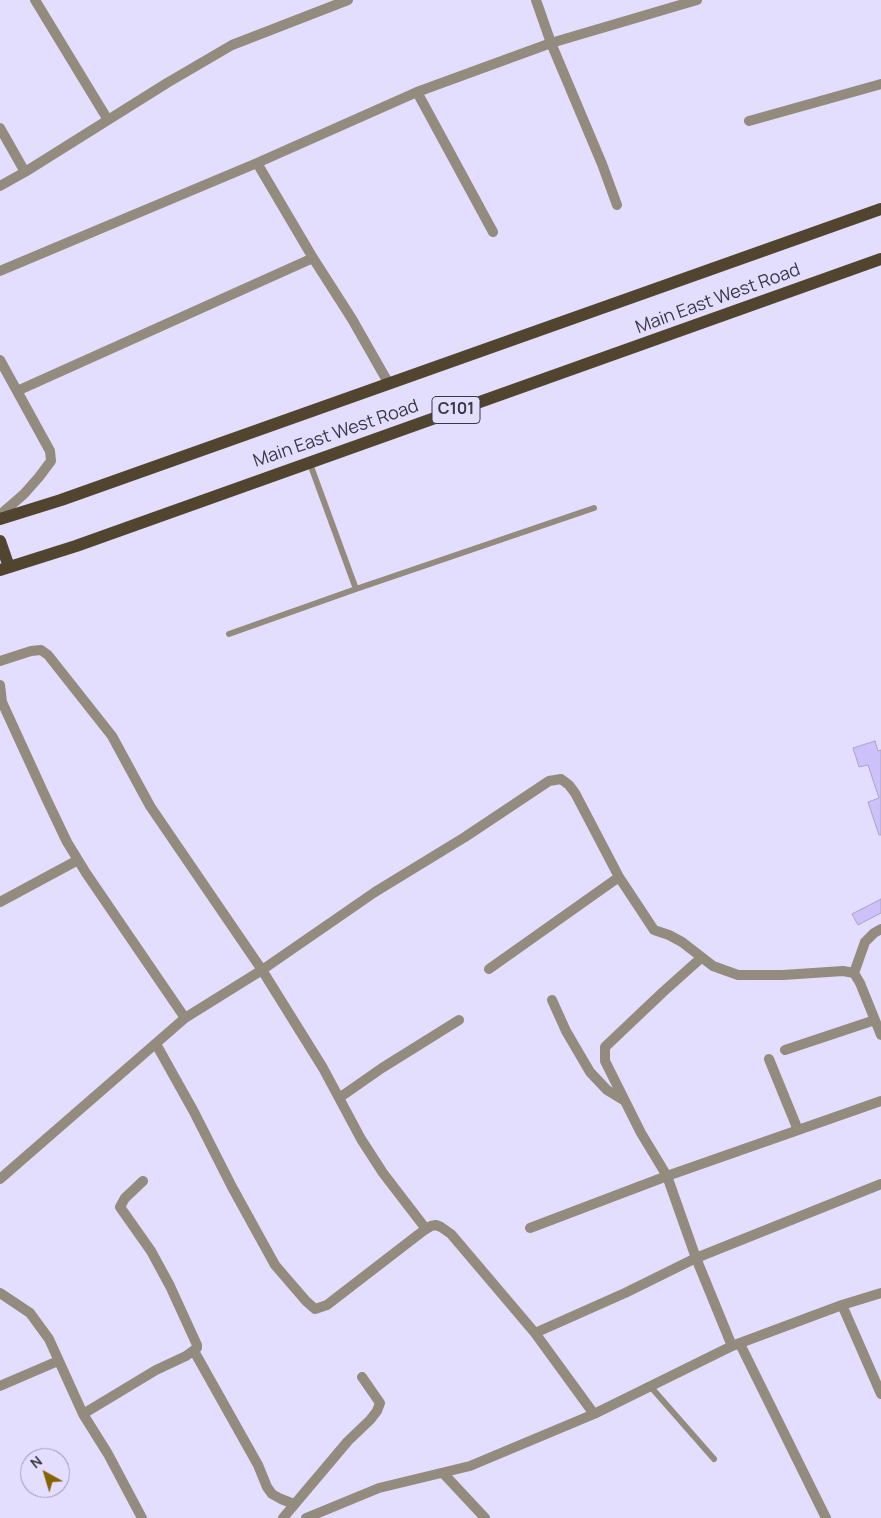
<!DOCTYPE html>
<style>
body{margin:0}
#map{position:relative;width:881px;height:1518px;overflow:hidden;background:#e3ddfe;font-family:Manrope,sans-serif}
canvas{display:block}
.north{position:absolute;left:20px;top:1448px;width:50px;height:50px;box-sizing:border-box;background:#e3ddfe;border:1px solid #9f9bb4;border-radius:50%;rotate:321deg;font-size:14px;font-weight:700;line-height:20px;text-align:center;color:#3a3845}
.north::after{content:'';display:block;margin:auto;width:18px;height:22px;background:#876300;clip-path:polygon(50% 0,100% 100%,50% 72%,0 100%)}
</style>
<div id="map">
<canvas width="881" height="1518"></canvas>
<div class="north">N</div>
</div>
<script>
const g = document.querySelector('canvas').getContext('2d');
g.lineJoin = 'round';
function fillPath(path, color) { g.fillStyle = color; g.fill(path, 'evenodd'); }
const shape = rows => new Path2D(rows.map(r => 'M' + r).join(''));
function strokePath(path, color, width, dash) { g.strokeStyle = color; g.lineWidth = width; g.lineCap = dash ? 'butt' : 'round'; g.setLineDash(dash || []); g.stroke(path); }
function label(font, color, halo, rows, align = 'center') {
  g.font = font + ' Manrope,sans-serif'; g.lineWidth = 4; g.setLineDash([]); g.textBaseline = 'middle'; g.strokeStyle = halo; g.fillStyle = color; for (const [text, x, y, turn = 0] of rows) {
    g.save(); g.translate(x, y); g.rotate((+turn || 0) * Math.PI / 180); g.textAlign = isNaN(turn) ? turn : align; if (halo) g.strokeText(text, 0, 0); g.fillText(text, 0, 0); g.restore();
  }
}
const building = shape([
 [875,741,878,751,881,750,881,835,879,835,868,802,879,798,868,765,859,767,853,748,875,741],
 [881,899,881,913,858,925,852,914,881,899]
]);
fillPath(building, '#cdc1f9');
strokePath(building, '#aba5c5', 1);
strokePath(shape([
 [309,461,356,589],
 [229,634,356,589,594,508],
 [650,1386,714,1459]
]), '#928b7e', 6);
strokePath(shape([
 [35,0,108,120],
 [536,0,551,43,602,164,617,205],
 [417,92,493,232],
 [749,121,881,84],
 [0,128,25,172],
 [257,163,313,258,352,319,389,384],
 [0,186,25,172,167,83,232,45,348,0],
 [0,271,257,163,417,92,551,43,697,0],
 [0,360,50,451,51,461,39,477,24,494,0,515],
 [17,391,313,258],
 [0,661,31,651,41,650,48,655,112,736,150,806,262,970,323,1068,361,1139,383,1173,426,1229],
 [0,685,2,702,46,798,67,842,86,873,185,1018],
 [0,902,78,860],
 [701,958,663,992,605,1047,605,1061,641,1133,667,1176,696,1258,732,1346],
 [489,969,619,877],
 [854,973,865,942,874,933,881,929],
 [552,1000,566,1031,590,1072,607,1090,625,1101],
 [156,1044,194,1112,232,1187,275,1265,306,1301,315,1309,327,1305,423,1231,431,1226,436,1225,441,1227,451,1234,535,1333,594,1414],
 [785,1050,875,1020],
 [769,1059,798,1130],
 [339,1098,382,1068,459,1020],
 [0,1179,185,1018,262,970,375,892,465,837,549,781,561,779,569,785,575,793,619,877,654,930,669,935,682,942,713,966,738,975,783,975,843,971,854,973,860,983,881,1035],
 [530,1228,667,1176,881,1101],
 [0,1293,30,1313,49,1339,83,1414,108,1454,142,1518],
 [842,1305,881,1394],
 [535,1333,625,1293,696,1258,881,1184],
 [740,1344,826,1518],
 [194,1351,258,1465,267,1487,272,1494,281,1499,294,1504],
 [0,1386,58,1361],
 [83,1414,156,1370,186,1356,197,1348,197,1345,170,1286,151,1251,120,1207,125,1198,143,1181],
 [443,1473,485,1518],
 [283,1518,348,1441,370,1420,377,1411,380,1403,362,1377],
 [306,1518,379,1488,470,1466,594,1414,732,1346,842,1305,881,1293]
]), '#928b7e', 10);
strokePath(shape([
 [0,519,61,500,881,209],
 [0,541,9,567],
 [0,570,76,546,881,259]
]), '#51452f', 12);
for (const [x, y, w] of [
 [456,410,48]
]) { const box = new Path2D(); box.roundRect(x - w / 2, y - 13.5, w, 27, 4); g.fillStyle = '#e3ddfe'; g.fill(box); strokePath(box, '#3a3845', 1); }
label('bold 16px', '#3a3845', null, [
 ["C101",456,410]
]);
label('18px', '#3a3845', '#e3ddfe', [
 ["Main East West Road",718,299,-20],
 ["Main East West Road",336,434,-19]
]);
</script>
